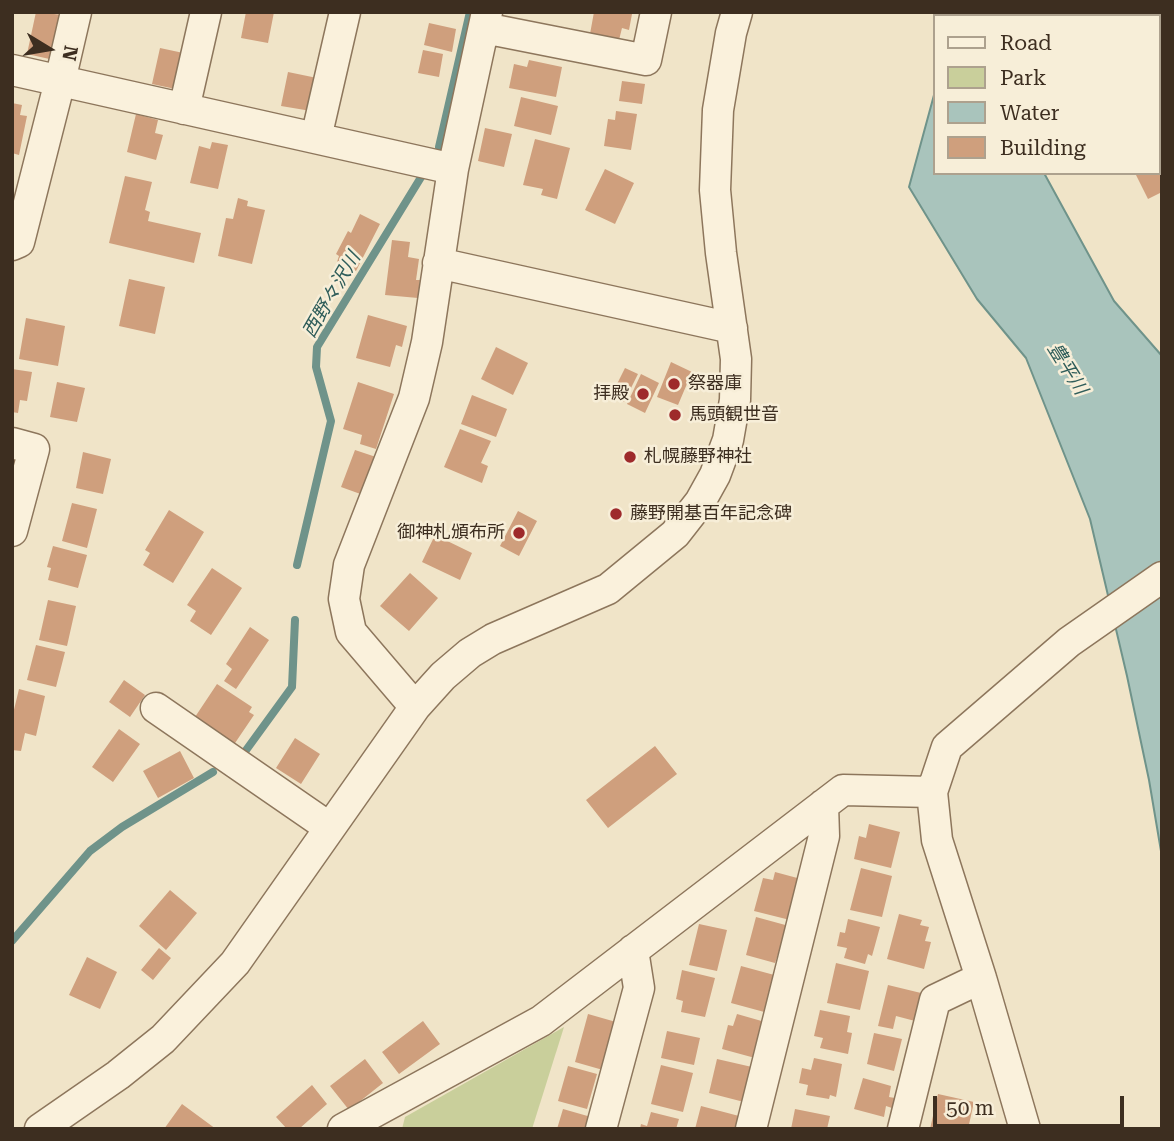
<!DOCTYPE html>
<meta charset="utf-8">
<style>
body{margin:0}
#map{position:relative;width:1174px;height:1141px;overflow:hidden;background:#f0e4c8;font-family:"Roboto Serif",serif}
canvas{display:block}
.frame{position:absolute;inset:0;border:14px solid #3d2e20;pointer-events:none}
.legend{position:absolute;left:933px;top:14px;width:228px;height:161px;box-sizing:border-box;background:#f7eed8;border:2px solid #ada18e;margin:0;padding:9px 12px;list-style:none;font-size:21px;color:#3d2e20}
.legend li{display:flex;align-items:center;gap:14px;height:35px}
.legend b{width:35px;border:2px solid #ada18e}
.north{position:absolute;left:14px;top:14px;width:70px;height:70px;-webkit-text-stroke:5px #f7eed8;paint-order:stroke;rotate:101deg;font-size:19px;font-weight:700;line-height:28px;text-align:center;color:#3d2e20}
.north::after{content:'';display:block;margin:auto;width:24px;height:32px;background:#3d2e20;clip-path:polygon(50% 0,100% 100%,50% 72%,0 100%)}
.scale{position:absolute;left:933px;top:1096px;width:191px;height:32px;box-sizing:border-box;border:4px solid #3d2e20;border-top:0;padding-left:9px;font-size:21px;line-height:24px;white-space:nowrap;color:#3d2e20;-webkit-text-stroke:5px #f7eed8;paint-order:stroke}
</style>
<div id="map">
<canvas width="1174" height="1141"></canvas>
<div class="frame"></div>
<ul class="legend">
<li><b style="height:9px;background:#faf1dc"></b>Road</li>
<li><b style="height:19px;background:#c9cf9b"></b>Park</li>
<li><b style="height:19px;background:#a9c4bc"></b>Water</li>
<li><b style="height:19px;background:#cf9f7d"></b>Building</li>
</ul>
<div class="north">N</div>
<div class="scale">50 m</div>
</div>
<script>
const g = document.querySelector('canvas').getContext('2d');
g.lineJoin = 'round';
function fillPath(path, color) { g.fillStyle = color; g.fill(path, 'evenodd'); }
const shape = rows => new Path2D(rows.map(r => 'M' + r).join(''));
function strokePath(path, color, width, dash) { g.strokeStyle = color; g.lineWidth = width; g.lineCap = dash ? 'butt' : 'round'; g.setLineDash(dash || []); g.stroke(path); }
function label(font, color, halo, rows, align = 'center') {
  g.font = font + ' "Roboto Serif","Noto Sans JP",serif'; g.lineWidth = 5; g.setLineDash([]); g.textBaseline = 'middle'; g.strokeStyle = halo; g.fillStyle = color; for (const [text, x, y, turn = 0] of rows) {
    g.save(); g.translate(x, y); g.rotate((+turn || 0) * Math.PI / 180); g.textAlign = isNaN(turn) ? turn : align; if (halo) g.strokeText(text, 0, 0); g.fillText(text, 0, 0); g.restore();
  }
}
fillPath(shape([
 [564,1027,532,1129,402,1129,405,1117]
]), '#c9cf9b');
const water = shape([
 [934,95,934,173,1044,173,1114,301,1162,356,1162,857,1149,780,1127,676,1090,519,1026,358,977,299,909,187,934,95]
]);
fillPath(water, '#a9c4bc');
strokePath(water, '#6f938a', 2);
strokePath(shape([
 [439,147,470,12],
 [297,565,331,421,316,367,317,347,423,174],
 [244,753,292,687,295,620],
 [12,941,90,851,122,827,213,772]
]), '#6f938a', 8);
fillPath(shape([
 [36,12,63,15,54,60,27,54],
 [246,12,274,12,268,43,241,38],
 [594,12,632,14,629,30,622,28,619,40,590,34],
 [429,23,456,29,452,52,424,45],
 [160,48,188,54,180,90,152,84],
 [423,50,443,54,439,77,418,73],
 [529,60,562,67,556,97,509,88,514,64,527,67],
 [288,72,317,78,311,111,281,106],
 [622,81,645,84,642,104,619,101],
 [521,97,558,106,551,135,514,126],
 [12,103,22,105,20,115,27,116,19,155,12,153],
 [616,111,637,114,631,150,604,146,608,119,615,120],
 [136,114,158,120,155,133,163,135,156,160,127,152],
 [485,128,512,134,504,167,478,161],
 [535,139,570,148,557,199,541,195,543,189,523,185],
 [212,142,228,145,218,189,190,183,199,146,210,149],
 [1158,159,1162,166,1162,192,1148,199,1135,173,1158,173],
 [605,169,634,183,615,224,585,210],
 [125,176,152,182,145,210,150,212,148,221,201,233,194,263,109,243],
 [238,198,248,201,247,206,265,210,252,264,218,256,226,218,233,219],
 [360,214,380,224,356,271,337,262,339,256,336,254,348,231,351,233],
 [392,240,410,242,408,257,419,259,416,280,420,280,418,298,385,295],
 [129,279,165,287,155,334,119,326],
 [368,315,407,326,402,347,396,345,390,367,356,358],
 [26,318,65,326,58,366,19,359],
 [496,347,528,363,513,395,481,379],
 [671,362,692,372,678,405,657,397],
 [625,368,638,374,624,402,611,396],
 [12,369,32,372,27,401,20,400,18,413,12,412],
 [641,374,659,383,645,413,627,404],
 [57,382,85,388,77,422,50,417],
 [358,382,394,394,376,449,360,444,362,435,343,429],
 [472,395,507,409,496,437,461,424],
 [460,429,491,441,481,463,488,466,482,483,444,467],
 [355,450,379,458,366,496,341,487],
 [83,452,111,459,103,494,76,488],
 [72,503,97,509,87,548,62,541],
 [169,510,204,532,173,583,143,565,150,553,145,550],
 [518,511,537,521,519,556,500,546],
 [435,535,472,553,460,580,422,562],
 [53,546,87,555,78,588,48,580,51,568,47,567],
 [212,568,242,588,211,635,190,621,196,611,187,605],
 [410,573,438,598,409,631,380,606],
 [48,600,76,606,67,646,39,640],
 [250,627,269,640,236,689,224,681,232,669,226,664],
 [36,645,65,652,56,687,27,680],
 [124,680,145,695,130,717,109,702],
 [217,684,252,707,249,712,254,715,233,746,193,720],
 [19,689,45,696,36,736,25,733,21,751,12,750,12,718],
 [119,729,140,744,113,782,92,767],
 [295,738,320,754,301,784,276,768],
 [655,746,677,774,608,828,586,800],
 [180,751,194,778,158,798,143,771],
 [869,824,900,832,891,868,854,859,859,836,866,838],
 [861,868,892,876,882,917,850,910],
 [775,872,801,879,790,920,754,911,763,878,773,880],
 [170,890,197,913,166,950,139,926],
 [899,914,922,920,920,925,929,927,925,941,931,942,924,969,887,959],
 [756,917,789,926,782,952,779,951,775,963,746,955],
 [848,919,880,927,872,956,868,954,865,964,844,958,847,948,837,946,840,932,845,933],
 [699,924,727,930,717,971,689,965],
 [159,948,171,958,153,980,141,970],
 [87,957,117,972,100,1009,69,995],
 [836,963,869,971,860,1010,827,1003],
 [741,966,778,976,768,1013,731,1003],
 [682,970,715,978,705,1017,681,1012,683,1001,676,999],
 [888,985,921,993,915,1021,896,1016,893,1029,878,1026],
 [820,1010,850,1016,847,1032,852,1033,848,1054,820,1048,823,1038,814,1036],
 [588,1014,616,1022,603,1070,575,1062],
 [737,1014,765,1022,755,1058,722,1049,728,1025,733,1026],
 [423,1021,440,1044,399,1074,382,1052],
 [667,1031,700,1038,694,1065,661,1058],
 [874,1033,902,1039,894,1071,867,1064],
 [814,1058,842,1064,836,1097,830,1095,829,1099,806,1095,808,1085,799,1083,802,1068,811,1070],
 [365,1059,383,1083,349,1110,330,1086],
 [717,1059,752,1067,744,1102,709,1093],
 [661,1065,693,1073,683,1112,651,1104],
 [568,1066,597,1074,587,1109,558,1101],
 [863,1078,891,1086,889,1097,895,1098,892,1108,886,1106,884,1117,854,1109],
 [312,1085,327,1104,299,1129,287,1129,276,1117],
 [938,1094,974,1102,968,1129,930,1129],
 [182,1104,216,1129,164,1129],
 [701,1106,739,1116,736,1129,695,1129],
 [563,1109,591,1117,588,1129,557,1129],
 [795,1109,830,1116,827,1129,791,1129],
 [651,1112,679,1119,676,1129,640,1129,641,1124,647,1126]
]), '#cf9f7d');
const minor = shape([
 [1105,16,1107,12],
 [484,28,646,60,656,12],
 [12,70,453,169],
 [184,109,206,12],
 [1162,123,1159,124,1162,129],
 [316,138,345,12],
 [12,245,19,242,60,81,76,12],
 [438,263,732,328],
 [12,443,34,449,12,531],
 [415,707,351,632,344,599,349,565,414,398,427,342,453,169,487,12],
 [156,708,330,828],
 [40,1129,118,1075,163,1039,235,963,415,707,443,676,470,653,493,639,608,589,675,534,700,502,715,475,728,440,735,400,736,359,721,253,715,190,718,110,731,33,737,12],
 [343,1129,541,1021,843,790,932,792],
 [601,1129,639,988,633,950],
 [751,1129,824,836,823,805],
 [903,1129,935,1000,981,978],
 [1025,1129,981,978,937,840,932,792,947,747,1069,642,1162,577]
]);
strokePath(minor, '#8d765c', 33);
strokePath(minor, '#faf1dc', 30);
for (const [x, y, r, color] of [
 [674,384,7,"#9e2a2b"],
 [643,394,7,"#9e2a2b"],
 [675,415,7,"#9e2a2b"],
 [630,457,7,"#9e2a2b"],
 [616,514,7,"#9e2a2b"],
 [519,533,7,"#9e2a2b"]
]) { const dot = new Path2D(); dot.arc(x, y, r, 0, 2 * Math.PI); g.fillStyle = color; g.fill(dot); strokePath(dot, '#f7eed8', 2.5); }
label('18px', '#3d2e20', '#f7eed8', [
 ["祭器庫",688,384],
 ["拝殿",629,394,"right"],
 ["馬頭観世音",689,415],
 ["札幌藤野神社",644,457],
 ["藤野開基百年記念碑",630,514],
 ["御神札頒布所",505,533,"right"]
], 'left');
label('italic 19px', '#2f5d5a', '#f7eed8', [
 ["西野々沢川",332,295,-60],
 ["豊平川",1067,369,58]
]);
</script>
